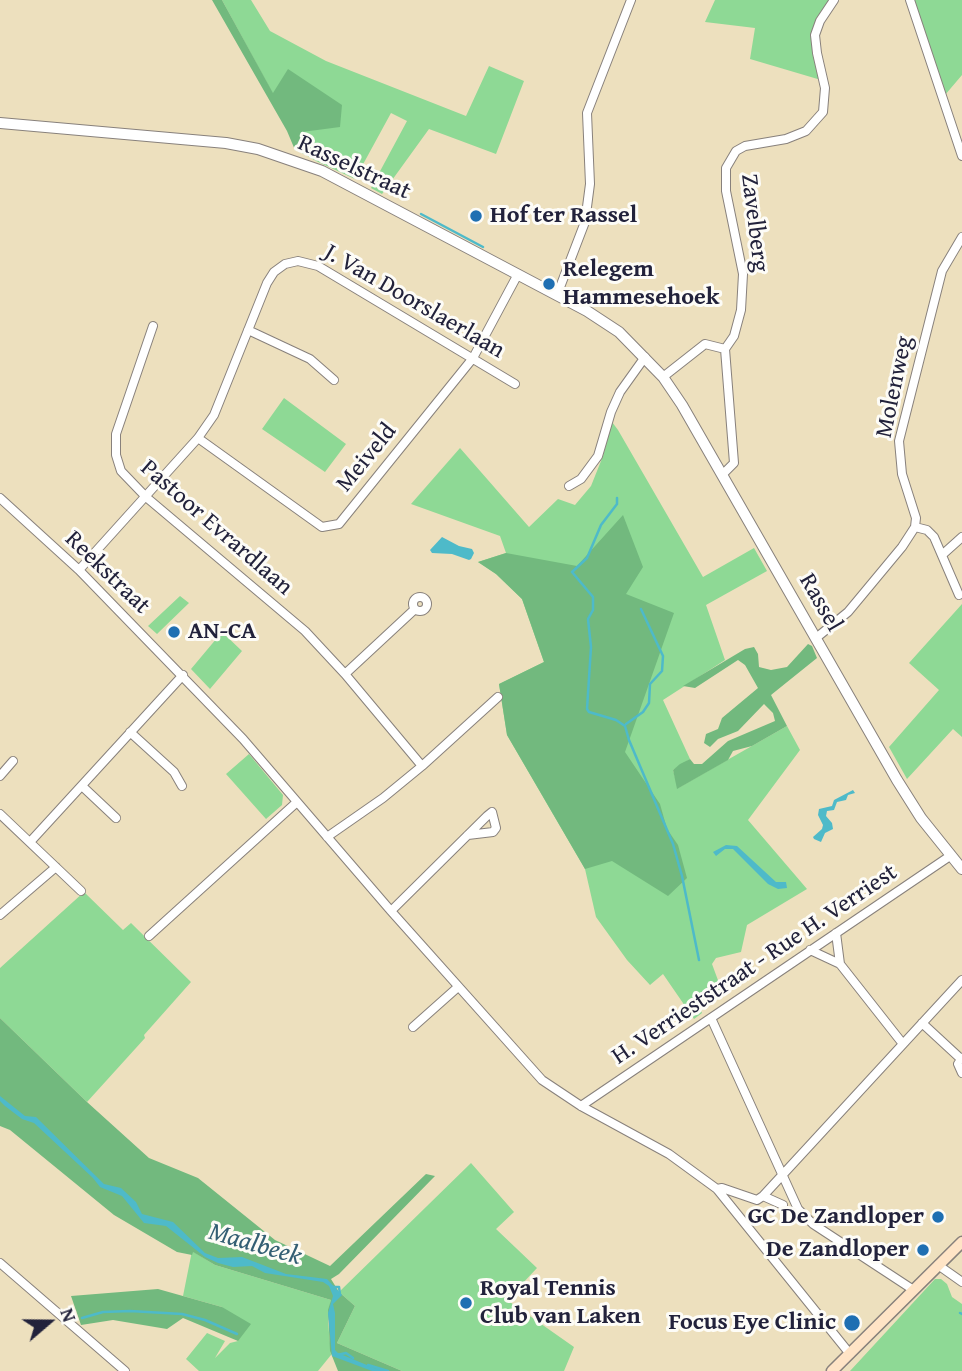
<!DOCTYPE html>
<style>
body{margin:0}
#map{position:relative;width:962px;height:1371px;overflow:hidden;background:#ede0be;font-family:"Gentium Book Plus",serif}
canvas{display:block}
.north{position:absolute;left:14px;top:1287px;width:70px;height:70px;-webkit-text-stroke:5px #fdfcf7;paint-order:stroke;rotate:70deg;font-size:19px;font-weight:700;line-height:28px;text-align:center;color:#22223b}
.north::after{content:'';display:block;margin:auto;width:24px;height:32px;background:#22223b;clip-path:polygon(50% 0,100% 100%,50% 72%,0 100%)}
</style>
<div id="map">
<canvas width="962" height="1371"></canvas>
<div class="north">N</div>
</div>
<script>
const g = document.querySelector('canvas').getContext('2d');
g.lineJoin = 'round';
function fillPath(path, color) { g.fillStyle = color; g.fill(path, 'evenodd'); }
const shape = rows => new Path2D(rows.map(r => 'M' + r).join(''));
function strokePath(path, color, width, dash) { g.strokeStyle = color; g.lineWidth = width; g.lineCap = dash ? 'butt' : 'round'; g.setLineDash(dash || []); g.stroke(path); }
function label(font, color, halo, rows, align = 'center') {
  g.font = font + ' "Gentium Book Plus",serif'; g.lineWidth = 6; g.setLineDash([]); g.textBaseline = 'middle'; g.strokeStyle = halo; g.fillStyle = color; for (const [text, x, y, turn = 0] of rows) {
    g.save(); g.translate(x, y); g.rotate((+turn || 0) * Math.PI / 180); g.textAlign = isNaN(turn) ? turn : align; if (halo) g.strokeText(text, 0, 0); g.fillText(text, 0, 0); g.restore();
  }
}
fillPath(shape([
 [222,0,251,0,270,31,326,61,466,116,489,66,524,81,496,154,429,129,382,194,371,188,407,121,391,113,355,179,316,161,306,155,302,131,273,94],
 [715,0,831,0,815,25,821,80,750,59,755,28,705,22],
 [913,0,962,0,962,75,945,95],
 [284,398,346,444,325,472,262,429],
 [612,422,618,430,703,577,754,548,767,571,706,605,725,660,663,700,690,759,673,770,678,788,787,726,800,750,748,820,807,889,747,925,741,952,716,958,712,964,719,983,725,990,705,1004,700,1009,702,1013,694,1019,663,974,650,985,627,960,596,917,585,869,507,735,499,684,544,662,522,599,496,574,478,562,506,553,500,536,411,504,460,448,529,527,558,499,575,505,591,486,603,456],
 [180,596,189,603,157,634,148,626],
 [962,604,962,737,953,729,907,779,889,747,939,690,909,663],
 [222,632,242,651,210,689,191,669],
 [249,754,283,795,282,805,266,819,226,774],
 [84,892,123,930,131,923,191,982,144,1035,145,1038,87,1102,0,1018,0,968],
 [471,1163,514,1212,496,1229,537,1268,507,1300,574,1347,564,1371,402,1371,337,1343,355,1306,339,1292],
 [192,1251,215,1265,331,1300,328,1321,331,1355,318,1371,199,1371,186,1359,207,1333,225,1341,215,1358,230,1343,238,1341,222,1307,183,1296],
 [935,1279,941,1279,947,1284,952,1297,962,1304,962,1371,850,1371]
]), '#8ed995');
fillPath(shape([
 [212,0,222,0,273,93,288,69,342,105,340,127,302,132,306,155,295,150,287,131],
 [623,515,643,567,626,594,674,613,625,752,660,804,667,829,678,845,687,878,668,896,612,861,585,869,507,735,499,684,544,662,522,599,496,574,478,562,506,553,577,566],
 [808,644,812,646,817,658,771,695,787,726,752,746,733,751,728,760,677,789,673,770,680,764,690,759,694,764,702,764,728,741,775,721,773,713,764,704,738,731,718,739,710,747,704,743,706,734,718,729,722,718,758,688,745,665,738,660,695,688,683,686,745,649,754,647,758,654,759,667,771,670,787,667],
 [0,1018,87,1102,149,1158,198,1178,275,1240,330,1266,426,1174,435,1176,339,1274,331,1279,339,1292,355,1306,337,1343,402,1371,338,1371,330,1351,328,1310,331,1300,215,1265,193,1252,192,1255,177,1252,114,1215,10,1130,0,1126],
 [158,1289,222,1307,251,1324,238,1341,183,1318,167,1329,113,1320,81,1325,71,1296]
]), '#72b97e');
fillPath(shape([
 [442,537,459,546,472,549,474,553,471,559,469,560,452,554,432,553,430,550],
 [853,790,855,793,848,795,846,800,837,802,834,810,827,811,826,816,832,823,833,829,825,833,821,842,814,839,813,837,822,829,823,825,818,815,819,809,832,806,834,800],
 [726,845,737,846,776,882,786,882,787,888,778,889,768,884,733,849,725,849,716,856,713,852],
 [0,1096,25,1116,36,1117,104,1184,121,1188,136,1202,142,1214,173,1222,205,1253,218,1258,242,1257,286,1274,327,1279,342,1295,333,1304,335,1313,335,1350,338,1353,374,1368,389,1371,372,1371,332,1356,328,1313,333,1296,329,1286,323,1282,265,1273,252,1266,233,1267,218,1263,205,1257,166,1226,144,1223,122,1196,100,1187,93,1178,34,1123,22,1119,5,1106,0,1101]
]), '#4ebac9');
strokePath(shape([
 [421,214,483,247],
 [617,498,617,504,601,525,587,558,572,572,593,597,593,610,588,619,591,647,587,709,589,712,616,720,625,726,629,740,673,844,682,876,699,960],
 [626,724,643,712,649,703,650,684,662,671,663,656,641,609],
 [332,1287,339,1287,340,1295],
 [960,1313,962,1314],
 [82,1318,103,1312,130,1311,182,1314,205,1320,237,1334],
 [337,1355,346,1353,353,1358],
 [368,1365,388,1371]
]), '#4ebac9', 2.5);
const minor = shape([
 [910,0,962,156],
 [557,295,585,222,590,184,587,113,631,0],
 [153,326,116,434,116,455,121,471,146,497,305,631,345,674,422,766],
 [248,330,310,359,334,380],
 [725,349,734,336,741,310,743,274,726,191,726,168,736,151,745,146,786,139,806,131,823,112,825,88,817,53,815,35,820,21,834,0],
 [663,377,705,344,725,349],
 [198,438,322,527,339,524,473,358,518,274],
 [722,475,734,463,725,349],
 [569,486,581,479,598,456,611,412,620,392,645,357],
 [0,498,79,570,243,739,391,911,542,1080,581,1106,669,1154,717,1189,850,1354],
 [915,527,927,530,934,537,959,595],
 [942,555,962,537],
 [79,570,198,438,214,415,267,283,274,272,285,264,298,261,318,266,515,384],
 '413 604a7 7 0 1 1 14 0a7 7 0 1 1-14 0Z',
 [816,638,848,612,902,547,915,527,916,518,902,474,899,441,942,271,962,237],
 [345,674,415,609],
 [130,732,174,772,182,786],
 [0,776,13,761],
 [82,786,116,818],
 [0,814,81,891],
 [327,837,383,798,422,766,498,697],
 [30,842,183,675],
 [391,911,487,816,492,812,496,828,493,832,468,835],
 [0,915,56,867],
 [836,933,840,964],
 [149,936,297,802],
 [810,950,840,964,903,1044],
 [711,1018,798,1209,813,1224,912,1289],
 [922,1023,961,1059],
 [413,1027,458,987],
 [962,1058,958,1064,962,1073],
 [581,1106,950,856],
 [717,1189,722,1188,757,1200,763,1196,962,980],
 [763,1196,783,1205],
 [0,1263,125,1371],
 [938,1265,962,1282]
]);
const tertiary = shape([
 [0,123,226,143,258,149,322,171,587,311,619,332,663,377,682,405,897,780,921,818,962,869]
]);
const secondary = shape([
 [832,1371,962,1242]
]);
strokePath(minor, '#88817c', 10);
strokePath(tertiary, '#88817c', 12);
strokePath(secondary, '#88817c', 13);
strokePath(minor, '#fff', 8);
strokePath(tertiary, '#fff', 10);
strokePath(secondary, '#ffe4c6', 10);
for (const [x, y, r, color] of [
 [476,216,7,"#1f6fb2"],
 [549,284,7,"#1f6fb2"],
 [174,632,7,"#1f6fb2"],
 [938,1217,7,"#1f6fb2"],
 [923,1250,7,"#1f6fb2"],
 [466,1303,7,"#1f6fb2"],
 [852,1323,9,"#1f6fb2"]
]) { const dot = new Path2D(); dot.arc(x, y, r, 0, 2 * Math.PI); g.fillStyle = color; g.fill(dot); strokePath(dot, '#fdfcf7', 2.5); }
label('24px', '#22223b', '#fdfcf7', [
 ["Rasselstraat",354,168,25],
 ["Zavelberg",754,223,83],
 ["J. Van Doorslaerlaan",414,302,30],
 ["Molenweg",895,387,-78],
 ["Meiveld",367,458,-51],
 ["Pastoor Evrardlaan",216,528,41],
 ["Reekstraat",107,573,44],
 ["Rassel",820,603,60],
 ["H. Verrieststraat - Rue H. Verriest",755,965,-34]
]);
label('bold 24px', '#22223b', '#fdfcf7', [
 ["Hof ter Rassel",490,216],
 ["Relegem",563,270],
 ["Hammesehoek",563,298],
 ["AN-CA",188,632],
 ["GC De Zandloper",924,1217,"right"],
 ["De Zandloper",909,1250,"right"],
 ["Royal Tennis",480,1289],
 ["Club van Laken",480,1317],
 ["Focus Eye Clinic",836,1323,"right"]
], 'left');
label('italic 26px', '#345f74', '#fdfcf7', [
 ["Maalbeek",255,1245,16]
]);
</script>
